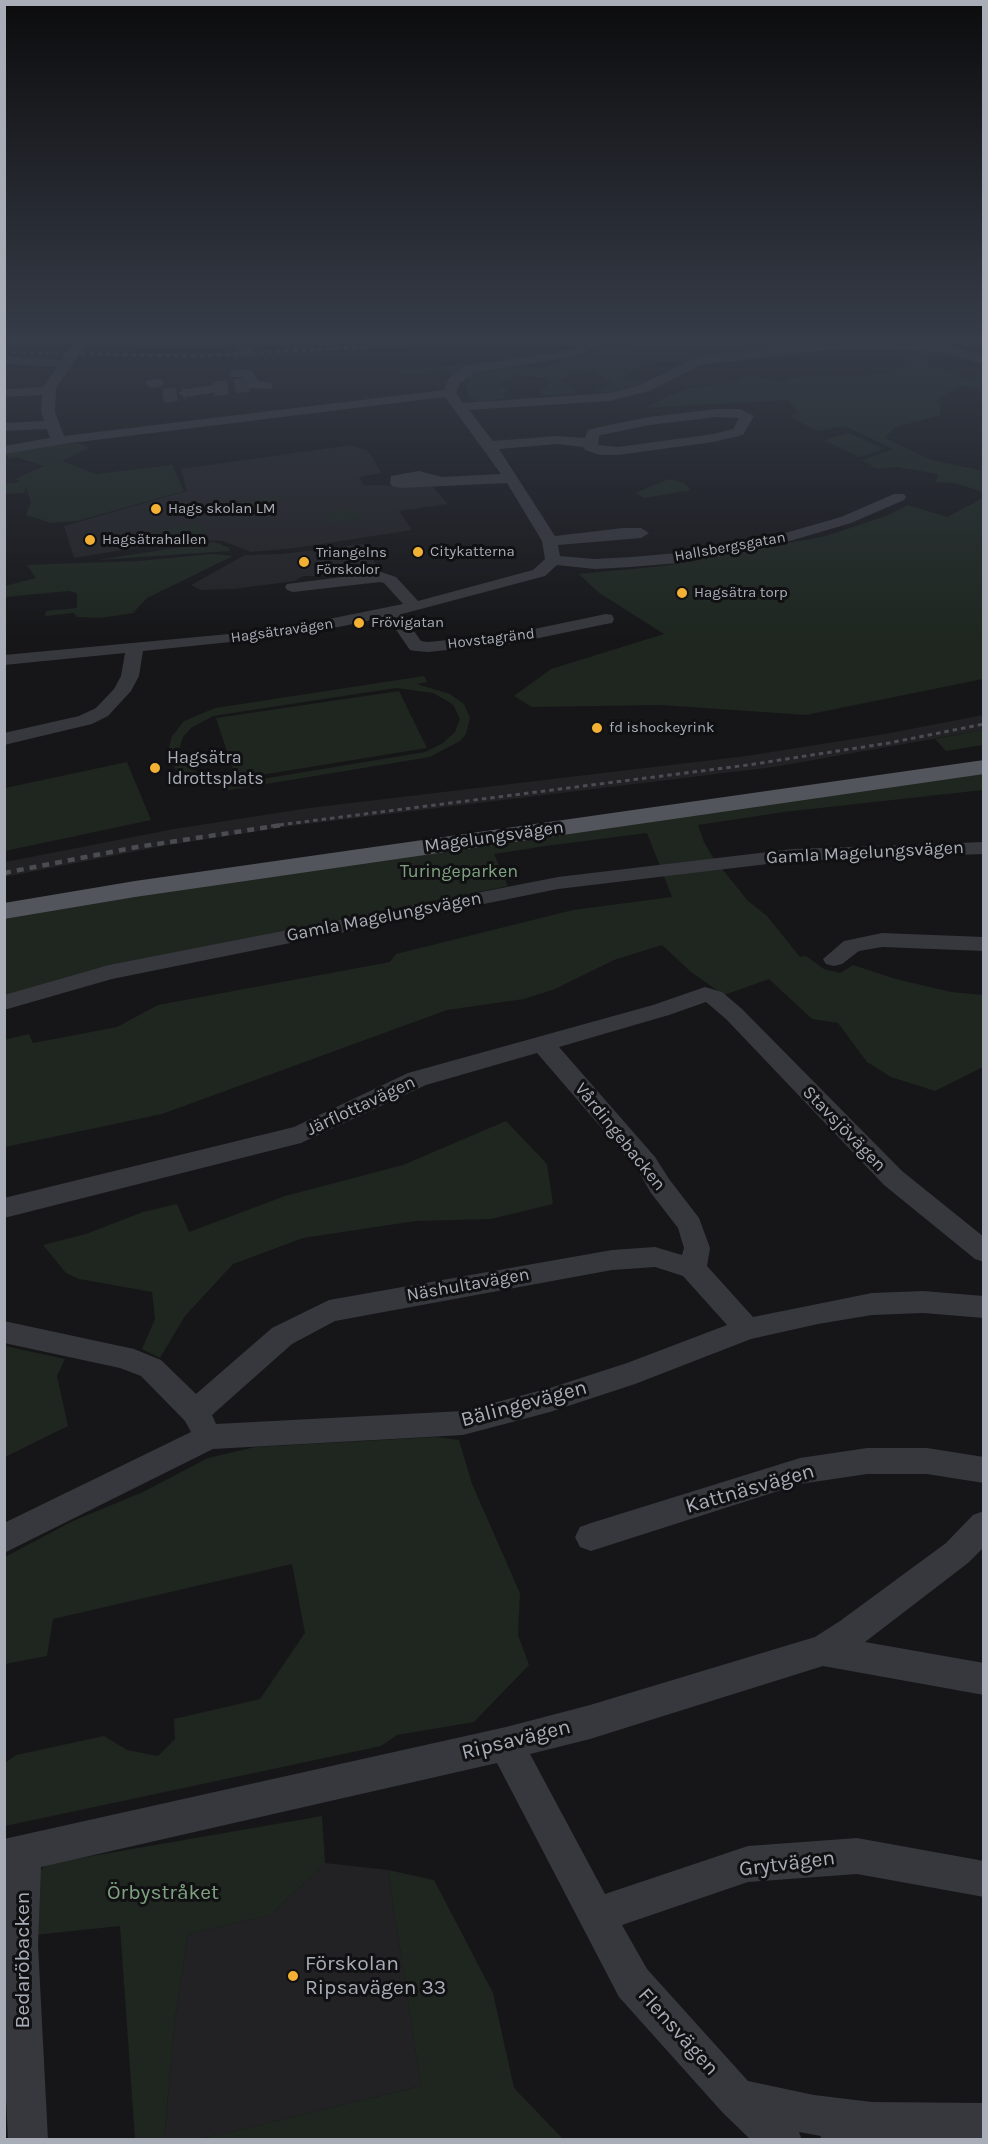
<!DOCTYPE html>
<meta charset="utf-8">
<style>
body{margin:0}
#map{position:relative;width:988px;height:2144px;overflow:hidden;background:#161618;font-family:Karla,sans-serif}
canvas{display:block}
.frame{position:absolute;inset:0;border:6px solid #a8adb8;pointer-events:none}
</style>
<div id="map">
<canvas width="988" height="2144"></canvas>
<div class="frame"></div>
</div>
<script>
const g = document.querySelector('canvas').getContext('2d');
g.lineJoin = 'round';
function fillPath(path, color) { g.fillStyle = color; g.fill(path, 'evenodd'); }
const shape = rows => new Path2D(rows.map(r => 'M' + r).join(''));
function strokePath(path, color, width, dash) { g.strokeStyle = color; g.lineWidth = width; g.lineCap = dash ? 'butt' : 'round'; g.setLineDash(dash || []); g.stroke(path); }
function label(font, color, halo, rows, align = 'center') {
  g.font = font + ' Karla,sans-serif'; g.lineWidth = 6; g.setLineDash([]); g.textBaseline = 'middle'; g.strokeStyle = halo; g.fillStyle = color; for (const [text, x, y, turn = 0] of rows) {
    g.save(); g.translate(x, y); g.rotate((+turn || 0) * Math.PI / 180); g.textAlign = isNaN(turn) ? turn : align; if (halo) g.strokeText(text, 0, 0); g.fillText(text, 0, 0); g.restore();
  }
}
fillPath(shape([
 [351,445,366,450,372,456,381,473,359,477,364,485,432,486,448,504,399,511,412,530,295,548,251,552,223,541,201,540,199,537,74,558,64,526,187,491,181,469],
 [363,544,379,569,336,576,303,576,295,581,234,589,201,590,191,585,245,555,282,554],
 [983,715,983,730,774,767,291,826,163,846,5,877,5,862,174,829,309,808,746,756,885,734],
 [325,1863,388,1870,421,2086,201,2139,164,2140,175,2019,188,1934,271,1915]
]), '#222225');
fillPath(shape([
 [136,343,230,343,228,346,220,348,151,349,132,348,131,344],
 [729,343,844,343,695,359,683,363,659,361,639,368,623,377,644,383,610,392,595,392,614,383,593,373,571,374,560,381,576,390,577,394,542,395,538,391,549,386,547,379,517,375,498,385,509,390,510,392,504,393,505,398,484,402,475,400,470,398,466,389,469,376,481,371,525,363,531,368,544,367,608,347],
 [931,352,927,365,972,380,983,369,983,391,969,386,958,387,937,400,941,403,940,415,894,428,885,438,931,460,983,471,983,492,955,483,936,482,938,474,897,467,877,469,864,461,858,462,893,449,845,426,817,431,791,417,797,411,788,400,646,408,670,395,690,388,726,384,748,375,784,383,793,378,816,375,846,377,890,373,909,361,887,353],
 [494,361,466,367,451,375,447,374,450,371,439,369,409,375,402,374,399,371],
 [849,433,884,449,859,457,824,440],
 [77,443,90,447,62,461,96,474,172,465,184,491,77,521,51,523,26,515,31,502,26,487,24,493,5,494,4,484,20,482,15,479,44,466,16,457,9,459,5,453],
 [669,479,684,483,691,490,644,498,635,493],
 [281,496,284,501,217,512,207,511,205,508],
 [983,498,983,679,806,715,661,705,532,707,514,696,551,669,664,634,598,592,579,574,664,566,826,536,886,516,908,505,947,517],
 [355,508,363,518,332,523,328,522,324,515,331,511],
 [200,523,206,535,160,542,154,530],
 [214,542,230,548,229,551,97,560],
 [211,554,233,556,147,598,133,613,100,618,77,617,74,613,45,616,46,611,77,608,77,593,69,591,5,597,5,586,36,578,27,565,139,561],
 [424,676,427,682,417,684,450,694,464,704,470,718,466,734,460,741,430,757,224,791,223,787,199,783,185,777,176,770,167,754,172,736,184,721,215,708],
 [396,688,433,693,449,702,454,706,460,719,455,732,443,743,425,752,244,782,206,777,186,766,178,753,183,737,191,728,213,716],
 [399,691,427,748,236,779,216,718],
 [983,730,983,745,946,751,935,739],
 [127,762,151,820,5,851,5,788],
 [983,773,983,790,784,812,698,825,704,842,714,859,748,901,767,916,800,957,806,956,824,969,840,973,853,965,896,979,951,992,983,995,983,1067,935,1091,891,1077,867,1062,838,1023,812,1019,769,979,724,995,691,972,662,945,614,960,555,989,524,999,447,1010,162,1114,5,1147,4,1040,29,1034,33,1043,117,1027,158,1005,390,962,396,954,573,910,672,897,647,833,546,846,494,854,508,886,108,966,5,995,5,918,98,901],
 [506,1121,547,1164,553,1204,491,1219,416,1221,303,1238,233,1264,185,1316,160,1358,142,1349,155,1319,152,1292,79,1279,66,1273,43,1245,86,1234,143,1212,177,1204,189,1232,285,1196,403,1165],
 [5,1346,65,1359,57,1376,68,1426,5,1457],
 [436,1437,459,1440,472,1484,520,1593,518,1635,529,1665,474,1722,397,1735,381,1746,5,1826,5,1763,16,1755,104,1736,127,1750,158,1756,175,1739,174,1719,260,1699,305,1633,292,1564,53,1619,47,1656,5,1664,5,1557,73,1521,143,1492,208,1458,255,1447],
 [322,1816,325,1863,271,1915,188,1934,175,2019,164,2139,135,2139,120,1926,35,1935,33,1879,46,1864],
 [388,1870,434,1880,493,1993,514,2088,563,2139,201,2139,421,2086]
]), '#1e261f');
strokePath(shape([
 [245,356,246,347],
 [214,389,253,384],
 [163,396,185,393]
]), '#333438', 14, [14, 7]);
fillPath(shape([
 [75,343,87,343,56,388,55,412,64,436,444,390,449,378,466,366,571,350,588,343,605,343,574,357,475,372,460,383,456,393,463,403,609,393,640,385,697,357,818,343,940,344,984,356,984,364,940,352,870,349,818,351,700,365,650,391,609,401,469,410,493,441,557,436,585,438,588,430,600,427,649,417,717,409,740,409,754,416,743,435,713,442,618,455,600,455,585,450,583,447,557,444,499,449,555,536,623,528,641,528,649,533,641,538,558,545,560,556,595,559,631,557,678,553,757,541,841,517,894,494,904,494,906,497,904,500,851,523,759,550,678,563,631,567,595,569,557,565,545,576,402,614,421,641,428,642,515,633,606,614,612,615,614,619,612,623,606,624,515,643,428,652,416,651,410,650,387,617,299,635,143,651,139,676,131,691,108,716,92,724,4,745,4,733,79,716,96,708,114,689,121,676,125,653,4,665,4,655,229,634,299,625,403,604,384,583,380,582,293,592,287,590,285,587,287,584,381,572,396,577,418,601,533,570,545,559,542,541,507,483,401,488,392,486,390,483,391,476,419,471,442,477,501,474,445,397,71,443,4,454,4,446,50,438,47,429,4,431,4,423,44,421,41,412,42,395,4,397,4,389,43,387,57,367,4,364,4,356,62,360,75,343],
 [717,417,739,418,733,429,713,434,618,447,598,445,599,436,602,435,649,425,717,417],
 [629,343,683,343,677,347,635,347,629,343],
 [247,369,252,370,258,381,271,383,273,386,271,389,248,388,243,377,232,377,230,374,232,371,247,369],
 [157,379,162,380,164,383,162,386,152,388,145,384,147,381,157,379],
 [214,385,219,386,221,389,219,392,185,397,178,393,185,389,214,385],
 [984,842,984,854,793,861,558,889,112,979,4,1010,4,995,109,965,558,877,793,849,984,842],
 [882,933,984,937,984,951,882,947,859,951,842,964,834,966,826,964,823,959,844,941,882,933],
 [705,987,722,992,742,1009,902,1171,984,1237,984,1262,975,1259,884,1185,726,1019,706,1002,669,1015,559,1047,655,1157,669,1179,699,1218,710,1248,707,1266,753,1317,872,1293,923,1291,984,1296,984,1318,923,1313,872,1315,818,1324,751,1339,635,1384,550,1412,463,1435,213,1449,4,1553,4,1523,191,1432,185,1421,141,1376,120,1368,4,1343,4,1321,134,1349,161,1360,196,1394,272,1328,329,1300,612,1250,655,1247,682,1255,684,1248,678,1228,651,1193,637,1169,537,1053,426,1085,301,1143,4,1218,4,1198,294,1127,408,1073,653,1005,705,987],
 [655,1267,683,1276,727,1325,627,1363,550,1388,463,1411,216,1424,212,1415,292,1344,335,1321,612,1270,655,1267],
 [867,1448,927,1448,984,1457,984,1483,927,1474,867,1474,800,1484,591,1551,580,1547,575,1537,580,1527,591,1523,800,1458,867,1448],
 [984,1511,984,1547,968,1563,865,1642,984,1663,984,1695,823,1666,590,1739,530,1754,605,1894,748,1846,857,1838,984,1861,984,1897,857,1874,748,1882,622,1925,647,1969,748,2081,814,2095,872,2102,984,2103,984,2140,820,2140,821,2136,799,2132,802,2140,751,2140,723,2113,619,1997,497,1763,41,1867,38,1945,48,2140,8,2140,4,2058,4,1839,506,1727,590,1705,815,1637,840,1621,946,1543,973,1515,984,1511]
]), '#37383d');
fillPath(shape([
 [984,760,984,774,135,897,4,919,4,903,135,881,984,760]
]), '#53555c');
strokePath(shape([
 [4,352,195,356,439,343],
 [271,826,748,765,889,743,984,724]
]), '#4a4c52', 3, [4.5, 4]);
strokePath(shape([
 [4,873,137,847,282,825]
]), '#4a4c52', 4.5, [7, 6]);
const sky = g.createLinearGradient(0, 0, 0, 643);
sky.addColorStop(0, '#0c0c0d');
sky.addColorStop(0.53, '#363c48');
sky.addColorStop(1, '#363c4800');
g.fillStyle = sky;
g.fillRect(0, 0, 988, 643);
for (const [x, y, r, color] of [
 [156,509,6,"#f2b134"],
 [90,540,6,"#f2b134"],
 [418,552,6,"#f2b134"],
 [304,562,6,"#f2b134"],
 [682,593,6,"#f2b134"],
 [359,623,6,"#f2b134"],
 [597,728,6,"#f2b134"],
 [155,768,6,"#f2b134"],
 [293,1976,6,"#f2b134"]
]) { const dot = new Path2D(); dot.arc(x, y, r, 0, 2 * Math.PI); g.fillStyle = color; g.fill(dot); strokePath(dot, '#111113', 2); }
label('15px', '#a8adb8', '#111113', [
 ["Hags skolan LM",168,509],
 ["Hagsätrahallen",102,540],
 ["Citykatterna",430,552],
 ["Triangelns",316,553],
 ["Förskolor",316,570],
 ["Hagsätra torp",694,593],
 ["Frövigatan",371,623],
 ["fd ishockeyrink",609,728]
], 'left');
label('15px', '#a8adb8', '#111113', [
 ["Hallsbergsgatan",730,547,-10],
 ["Hagsätravägen",282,631,-8],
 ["Hovstagränd",491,639,-7]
]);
label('18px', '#a8adb8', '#111113', [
 ["Hagsätra",167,758],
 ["Idrottsplats",167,779]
], 'left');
label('18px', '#a8adb8', '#111113', [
 ["Magelungsvägen",494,837,-8],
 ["Gamla Magelungsvägen",865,853,-3],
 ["Gamla Magelungsvägen",384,917,-11],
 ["Järflottavägen",361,1106,-25],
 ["Stavsjövägen",844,1129,46],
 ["Vårdingebacken",620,1137,51],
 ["Näshultavägen",468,1285,-10]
]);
label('18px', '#7fa381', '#111113', [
 ["Turingeparken",459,872]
]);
label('21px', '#a8adb8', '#111113', [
 ["Bälingevägen",524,1404,-15],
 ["Kattnäsvägen",750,1489,-16],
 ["Ripsavägen",516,1740,-14],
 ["Grytvägen",787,1864,-7],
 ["Bedaröbacken",23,1960,-90],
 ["Flensvägen",678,2032,48]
]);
label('21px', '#7fa381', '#111113', [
 ["Örbystråket",163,1893]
]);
label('21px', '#a8adb8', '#111113', [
 ["Förskolan",305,1964],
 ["Ripsavägen 33",305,1988]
], 'left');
</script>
